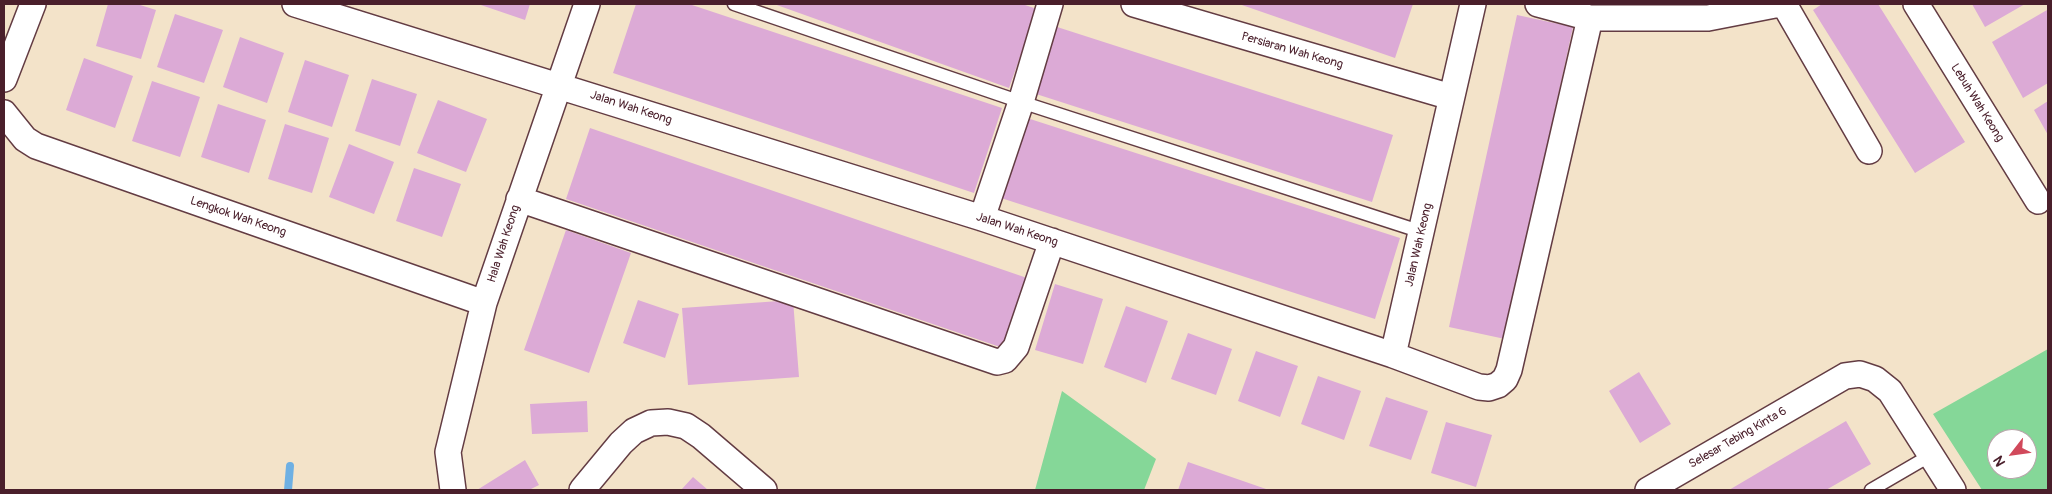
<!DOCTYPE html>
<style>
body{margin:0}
#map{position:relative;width:2052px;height:494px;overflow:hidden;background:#f3e3c9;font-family:Pangolin,sans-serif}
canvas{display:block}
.frame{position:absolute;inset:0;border:5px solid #4a1f2b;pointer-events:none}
.north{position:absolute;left:1987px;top:429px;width:50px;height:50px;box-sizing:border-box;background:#fff;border:1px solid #b7a5aa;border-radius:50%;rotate:240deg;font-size:14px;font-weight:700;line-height:20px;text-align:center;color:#4a1f2b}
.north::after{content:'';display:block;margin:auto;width:18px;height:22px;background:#d1495b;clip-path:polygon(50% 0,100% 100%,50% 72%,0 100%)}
</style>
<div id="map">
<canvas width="2052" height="494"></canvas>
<div class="frame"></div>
<div class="north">N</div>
</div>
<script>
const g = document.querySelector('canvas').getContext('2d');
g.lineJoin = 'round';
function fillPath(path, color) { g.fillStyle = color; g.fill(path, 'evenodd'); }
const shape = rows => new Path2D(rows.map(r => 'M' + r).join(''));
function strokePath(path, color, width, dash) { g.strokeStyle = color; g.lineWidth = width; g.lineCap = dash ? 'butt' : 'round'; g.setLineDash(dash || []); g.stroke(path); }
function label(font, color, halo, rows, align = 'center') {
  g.font = font + ' Pangolin,sans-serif'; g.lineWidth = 4; g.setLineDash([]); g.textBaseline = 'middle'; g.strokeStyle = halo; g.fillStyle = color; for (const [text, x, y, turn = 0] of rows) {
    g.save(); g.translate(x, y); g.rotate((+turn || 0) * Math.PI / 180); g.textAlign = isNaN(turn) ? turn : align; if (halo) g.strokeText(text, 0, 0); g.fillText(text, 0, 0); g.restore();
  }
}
fillPath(shape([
 [2048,349,2048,490,1982,490,1933,414],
 [1997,439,2027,439,2027,469,1997,469],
 [1062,391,1156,459,1144,490,1035,490]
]), '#85d798');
strokePath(shape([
 [288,490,290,466]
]), '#6eb0e3', 8);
fillPath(shape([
 [108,4,137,4,156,10,141,59,96,46],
 [478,4,530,4,525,20],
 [636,4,689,4,1002,108,974,193,613,73],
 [774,4,1022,4,1037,9,1009,88],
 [1239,4,1413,4,1395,58],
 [1822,4,1878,4,1965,142,1915,173,1813,10],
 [1972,4,2025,4,1985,27],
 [2047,10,2048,83,2023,98,1992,42],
 [175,14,223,30,204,83,157,67],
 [1517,15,1573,27,1505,339,1449,327],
 [1054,26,1393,135,1372,202,1033,93],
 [240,37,284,53,267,103,223,87],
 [84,58,133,76,115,128,66,110],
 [305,60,349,75,332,127,288,112],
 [372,79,417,94,400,146,355,131],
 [152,81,200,97,180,157,132,141],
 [438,100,487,119,466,172,417,153],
 [2048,101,2048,135,2034,110],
 [218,104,266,120,249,173,201,157],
 [1027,118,1400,238,1375,319,1001,198],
 [285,124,329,138,312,193,268,179],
 [590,128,1027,278,1003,348,566,199],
 [349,144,394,162,374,214,329,197],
 [414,168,461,184,442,237,396,221],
 [566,230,631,253,589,373,524,350],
 [1055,284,1103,299,1083,364,1035,350],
 [638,300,679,314,665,358,623,343],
 [793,300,799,377,688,385,682,308],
 [1126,306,1168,321,1146,383,1104,367],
 [1188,333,1232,349,1216,395,1171,379],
 [1256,351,1298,366,1280,417,1238,401],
 [1639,372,1671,424,1640,443,1609,391],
 [1318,376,1361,391,1344,440,1301,424],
 [1386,397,1428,411,1411,460,1369,446],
 [587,401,588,432,532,434,530,404],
 [1846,421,1871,464,1826,490,1729,490],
 [1446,422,1492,435,1476,487,1431,473],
 [525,460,539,485,529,490,477,490],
 [1188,462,1269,490,1178,490],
 [693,477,708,490,681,490]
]), '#dcaad6');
const lane = shape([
 [734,4,1021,102,1422,232],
 [1871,490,1931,455]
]);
const street = shape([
 [295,4,982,218,1393,355,1473,4],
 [1134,4,1451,97],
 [1538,4,1590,18,1708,18,1780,4],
 [1784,4,1869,151],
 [1916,4,2038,201],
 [4,79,33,4],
 [4,113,25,139,36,146,484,303],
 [519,199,997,362,1005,360,1016,347,1052,241],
 [982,218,1021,102,1050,4],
 [1393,355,1479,387,1489,388,1498,385,1505,379,1509,370,1590,18],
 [453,490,448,452,484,303,587,4],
 [582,490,621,443,634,431,651,423,668,422,686,426,701,436,764,490],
 [1648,490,1845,376,1860,374,1875,379,1890,391,1953,490]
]);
strokePath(lane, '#633c43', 15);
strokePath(street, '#633c43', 28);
strokePath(lane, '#fff', 12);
strokePath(street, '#fff', 25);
label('12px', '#4a1f2b', '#fff', [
 ["Persiaran Wah Keong",1292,51,16],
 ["Lebuh Wah Keong",1977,103,58],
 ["Jalan Wah Keong",631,108,18],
 ["Lengkok Wah Keong",238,217,19],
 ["Jalan Wah Keong",1017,230,18],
 ["Hala Wah Keong",504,244,-72],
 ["Jalan Wah Keong",1419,245,-77],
 ["Selesar Tebing Kinta 6",1738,438,-30]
]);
</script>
